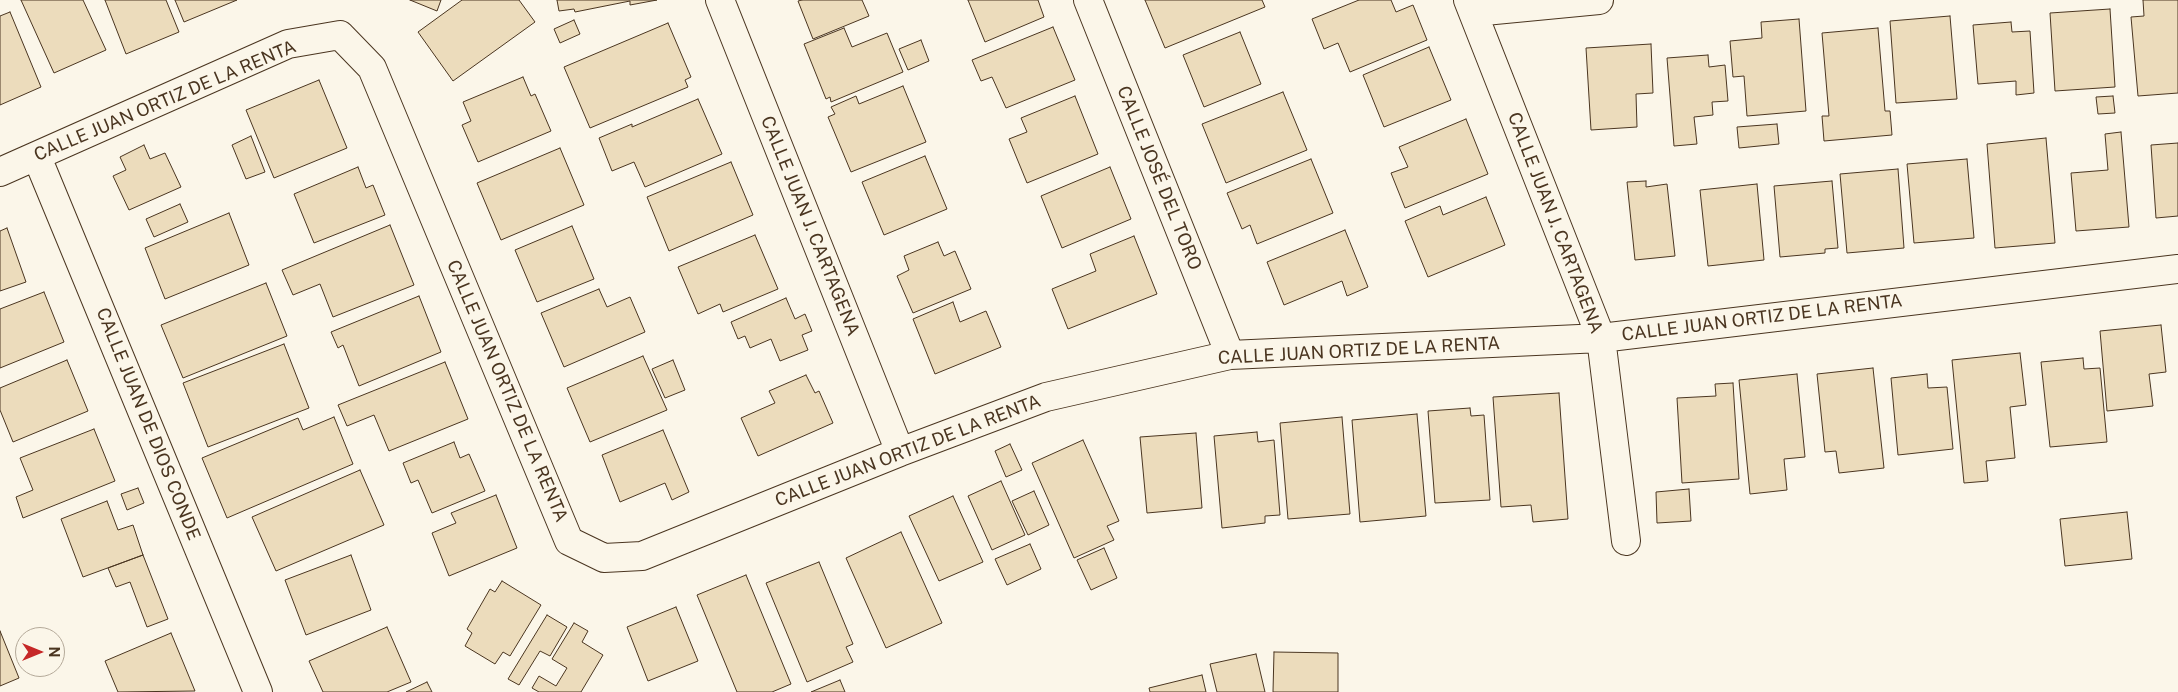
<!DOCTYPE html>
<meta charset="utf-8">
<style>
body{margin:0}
#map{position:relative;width:2178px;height:692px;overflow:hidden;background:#fbf6e9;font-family:"Public Sans",sans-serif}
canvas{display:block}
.north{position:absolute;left:15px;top:627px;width:50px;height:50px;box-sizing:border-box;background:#fbf6e9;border:1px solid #b4a999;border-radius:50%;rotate:90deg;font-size:14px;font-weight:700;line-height:20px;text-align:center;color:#4a3520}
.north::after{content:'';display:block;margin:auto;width:18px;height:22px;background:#c62828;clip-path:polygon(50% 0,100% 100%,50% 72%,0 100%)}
</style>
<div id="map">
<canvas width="2178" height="692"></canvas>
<div class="north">N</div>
</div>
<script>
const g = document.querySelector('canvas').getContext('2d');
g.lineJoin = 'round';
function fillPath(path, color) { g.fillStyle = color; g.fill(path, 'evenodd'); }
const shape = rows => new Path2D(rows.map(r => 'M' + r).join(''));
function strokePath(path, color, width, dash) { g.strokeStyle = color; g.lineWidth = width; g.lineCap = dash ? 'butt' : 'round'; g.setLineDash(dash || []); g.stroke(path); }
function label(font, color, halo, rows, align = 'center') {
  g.font = font + ' "Public Sans",sans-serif'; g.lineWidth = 4; g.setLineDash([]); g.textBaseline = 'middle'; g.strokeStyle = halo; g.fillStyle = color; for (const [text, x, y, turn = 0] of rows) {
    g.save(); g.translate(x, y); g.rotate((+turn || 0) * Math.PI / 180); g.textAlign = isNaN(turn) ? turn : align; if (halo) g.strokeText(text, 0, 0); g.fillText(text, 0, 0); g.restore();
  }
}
const building = shape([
 [21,0,83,0,106,50,54,73,21,0],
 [105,0,166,0,179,32,126,54,105,0],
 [175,0,237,0,184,22,175,0],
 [410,0,441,0,437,11,410,0],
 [462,0,519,0,535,22,453,81,418,32,462,0],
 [557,0,657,0,630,5,630,1,575,12,574,9,559,11,557,0],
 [802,0,862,0,869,16,813,39,798,1,802,0],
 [968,0,1038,0,1044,17,985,42,968,0],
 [1145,0,1262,0,1265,7,1165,48,1145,0],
 [1359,0,1391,0,1396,12,1413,5,1427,40,1350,72,1338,43,1324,49,1312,19,1359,0],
 [2143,0,2178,0,2178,93,2138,96,2131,17,2144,16,2143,0],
 [2110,9,2115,87,2055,91,2050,13,2110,9],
 [10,12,41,87,0,105,0,16,10,12],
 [1950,16,1957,99,1896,103,1890,21,1950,16],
 [1799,19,1806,111,1747,116,1744,76,1733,77,1730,41,1762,38,1761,22,1799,19],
 [574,20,580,34,560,43,554,29,574,20],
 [2011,22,2012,32,2030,31,2034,93,2016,95,2016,81,1978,84,1973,25,2011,22],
 [668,23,691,77,685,80,688,87,590,128,564,67,668,23],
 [1053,27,1075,80,1006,108,992,77,981,81,972,60,1053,27],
 [844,28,852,47,887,33,903,72,831,102,830,97,826,99,804,44,844,28],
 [1878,28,1885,111,1890,111,1892,135,1824,141,1822,116,1829,116,1822,33,1878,28],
 [1240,32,1261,84,1204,107,1183,55,1240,32],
 [921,40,929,61,908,70,899,49,921,40],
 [1651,44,1653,93,1636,94,1637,127,1591,130,1586,48,1651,44],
 [1429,47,1451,100,1384,127,1363,75,1429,47],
 [1708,55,1709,67,1725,65,1728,101,1712,102,1713,115,1694,117,1697,144,1674,146,1667,58,1708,55],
 [523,77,531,96,535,94,551,131,478,162,462,125,471,121,463,102,523,77],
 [319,80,347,148,274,178,246,110,319,80],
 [903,86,926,142,851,172,828,117,835,114,831,107,856,96,859,104,903,86],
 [1283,92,1307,150,1226,183,1202,124,1283,92],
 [1075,96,1098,154,1027,183,1009,139,1027,132,1021,118,1075,96],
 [2113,96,2115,113,2098,114,2096,97,2113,96],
 [698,99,722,154,645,187,634,162,612,171,599,138,632,124,632,127,698,99],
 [1466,119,1488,174,1405,208,1391,173,1408,167,1399,147,1466,119],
 [1777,124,1779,144,1739,148,1737,127,1777,124],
 [2121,132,2129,227,2076,231,2071,173,2108,170,2105,134,2121,132],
 [251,136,265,172,246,179,232,145,251,136],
 [2046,138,2055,243,1995,248,1987,144,2046,138],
 [2178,143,2178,216,2156,218,2151,145,2178,143],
 [144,145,150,159,165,153,181,187,129,210,113,176,126,170,120,157,144,145],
 [560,148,584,205,501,240,477,183,560,148],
 [925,156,947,209,884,235,862,182,925,156],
 [1311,159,1333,213,1257,244,1250,225,1242,229,1227,193,1311,159],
 [1967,159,1974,238,1914,243,1907,164,1967,159],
 [731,162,753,215,669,251,647,197,731,162],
 [358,167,366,188,373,185,385,215,314,243,294,194,358,167],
 [1110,167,1131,219,1062,248,1041,196,1110,167],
 [1898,169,1904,248,1847,253,1840,174,1898,169],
 [1646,181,1646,187,1667,184,1675,256,1635,260,1627,182,1646,181],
 [1832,181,1838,248,1825,249,1825,253,1780,257,1774,186,1832,181],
 [1757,184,1764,260,1708,266,1700,190,1757,184],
 [1486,197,1505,245,1428,277,1405,221,1440,206,1443,215,1486,197],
 [180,204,188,222,154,237,146,219,180,204],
 [229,213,249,265,165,299,145,248,229,213],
 [390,225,414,285,333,317,320,284,293,295,282,270,390,225],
 [572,226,594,279,537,302,515,250,572,226],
 [7,228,26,282,0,291,0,231,7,228],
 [1345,230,1368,287,1347,296,1342,281,1284,305,1267,262,1345,230],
 [755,235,778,289,723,312,720,304,698,314,678,267,755,235],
 [1134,236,1157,294,1068,329,1052,289,1096,271,1090,254,1134,236],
 [938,242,944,256,955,251,971,289,913,313,897,276,909,270,904,256,938,242],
 [266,283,287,336,183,378,161,325,266,283],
 [599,289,607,307,630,297,645,332,564,367,541,313,599,289],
 [44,292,64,342,0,368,0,309,44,292],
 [419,296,441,352,359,386,343,345,338,348,331,332,419,296],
 [786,298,795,319,805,314,812,331,802,335,808,350,780,361,771,339,750,348,745,336,738,339,731,322,786,298],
 [953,302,960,322,986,311,1001,347,935,374,913,319,953,302],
 [2161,325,2166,372,2149,374,2153,406,2107,411,2100,331,2161,325],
 [284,344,309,408,208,447,183,383,284,344],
 [2020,353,2026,405,2010,407,2015,458,1986,461,1988,481,1964,483,1952,360,2020,353],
 [643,356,667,410,590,442,567,388,643,356],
 [2083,358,2084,369,2100,368,2107,442,2050,447,2041,362,2083,358],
 [67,360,88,411,13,442,0,410,0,388,67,360],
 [673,360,685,390,665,398,652,369,673,360],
 [445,362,468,419,389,451,374,415,347,426,338,405,445,362],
 [1873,368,1884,468,1839,473,1836,451,1825,452,1817,374,1873,368],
 [1797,374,1805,457,1784,459,1787,490,1750,494,1739,380,1797,374],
 [1927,374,1928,388,1947,387,1953,449,1898,455,1891,378,1927,374],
 [806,375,815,393,819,391,833,423,758,456,741,418,775,403,769,391,806,375],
 [1733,383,1739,479,1682,483,1677,398,1716,396,1715,384,1733,383],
 [1559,393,1568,519,1533,522,1531,505,1501,507,1493,397,1559,393],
 [1470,408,1471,416,1484,415,1490,500,1435,503,1428,411,1470,408],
 [1417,414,1426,516,1360,522,1352,420,1417,414],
 [334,417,353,464,227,518,202,458,298,418,303,430,334,417],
 [1342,417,1350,514,1288,519,1280,423,1342,417],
 [94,429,115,481,23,518,16,497,33,490,20,458,94,429],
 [663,430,689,492,672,500,665,483,620,502,602,455,663,430],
 [1257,432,1258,442,1274,440,1280,515,1265,516,1265,523,1222,528,1214,436,1257,432],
 [1196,433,1202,508,1147,513,1140,437,1196,433],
 [1083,440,1119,521,1107,526,1114,540,1074,558,1032,463,1083,440],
 [454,442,460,458,469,454,485,491,432,513,418,480,411,483,403,463,454,442],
 [1010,444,1022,470,1006,477,995,451,1010,444],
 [360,470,384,525,276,571,252,517,360,470],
 [1001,481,1025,535,992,550,968,496,1001,481],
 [138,488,144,503,127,510,121,494,138,488],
 [1689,489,1691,521,1657,523,1656,492,1689,489],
 [1034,491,1049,525,1028,535,1012,501,1034,491],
 [496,495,517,548,449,576,432,533,456,523,451,513,496,495],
 [953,496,983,562,939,581,909,516,953,496],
 [107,501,118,530,133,525,143,555,83,577,61,519,107,501],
 [2127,512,2132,559,2065,566,2060,519,2127,512],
 [901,532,942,623,886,648,846,558,901,532],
 [1030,544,1041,569,1007,585,995,559,1030,544],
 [1104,548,1117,578,1091,590,1077,560,1104,548],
 [143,555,168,619,147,627,130,582,116,587,108,568,143,555],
 [351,555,371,610,306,635,285,580,351,555],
 [819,562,853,644,846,647,853,662,807,682,766,583,819,562],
 [746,575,791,684,772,692,737,692,697,595,746,575],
 [502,581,541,605,510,656,503,652,495,664,465,646,472,633,467,629,490,589,495,592,502,581],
 [676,607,698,661,648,681,627,627,676,607],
 [547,615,567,627,550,656,540,651,519,685,508,679,547,615],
 [574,623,588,631,582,642,603,655,581,692,539,692,532,688,539,676,556,686,567,668,552,659,574,623],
 [387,627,411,682,387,692,323,692,309,661,387,627],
 [0,631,19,678,0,686,0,631],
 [171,633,195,691,118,692,105,661,171,633],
 [1274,652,1338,653,1338,692,1273,692,1274,652],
 [1256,654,1265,692,1217,692,1210,664,1256,654],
 [1202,675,1206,692,1150,692,1149,688,1202,675],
 [840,680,845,692,811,692,840,680],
 [427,682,432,692,406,692,427,682]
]);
fillPath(building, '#ecdcbc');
strokePath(building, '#4a3520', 1);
const minor = shape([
 [720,0,900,452],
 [1088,0,1230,355],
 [1468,0,1601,338,1626,541],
 [1474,12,1599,0],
 [37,157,258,692],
 [0,172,288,44,340,35,372,68,569,541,604,558,642,556,900,452,1046,397,1230,355,1601,338,2178,269]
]);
strokePath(minor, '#4a3520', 30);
strokePath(minor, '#fbf6e9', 28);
label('18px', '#4a3520', '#fbf6e9', [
 ["CALLE JUAN ORTIZ DE LA RENTA",165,101,-23],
 ["CALLE JOSÉ DEL TORO",1159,178,68],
 ["CALLE JUAN J. CARTAGENA",1555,223,69],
 ["CALLE JUAN J. CARTAGENA",810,226,68],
 ["CALLE JUAN ORTIZ DE LA RENTA",1762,318,-7],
 ["CALLE JUAN ORTIZ DE LA RENTA",1359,351,-3],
 ["CALLE JUAN ORTIZ DE LA RENTA",507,391,67],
 ["CALLE JUAN DE DIOS CONDE",148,424,68],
 ["CALLE JUAN ORTIZ DE LA RENTA",908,451,-21]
]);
</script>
